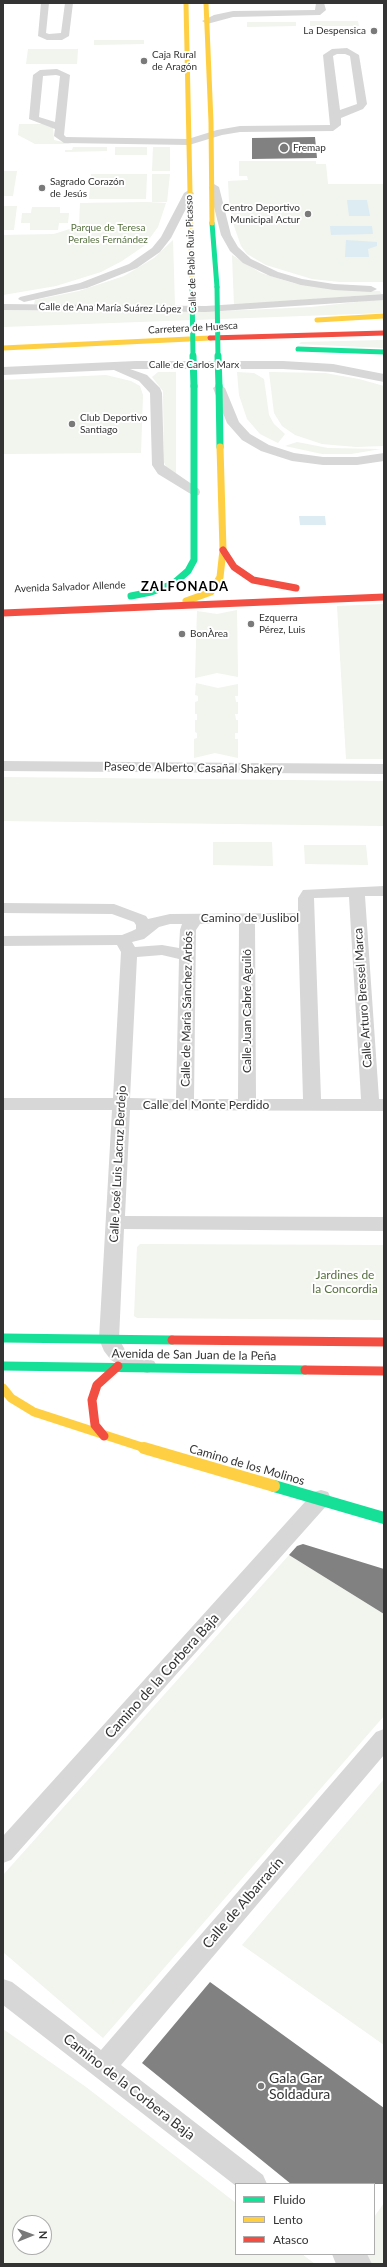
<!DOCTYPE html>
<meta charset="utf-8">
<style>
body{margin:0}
#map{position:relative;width:387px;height:2267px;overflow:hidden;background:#fff;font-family:Lato,sans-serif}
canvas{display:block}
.frame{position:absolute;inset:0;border:4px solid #333;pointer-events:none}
.legend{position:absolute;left:235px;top:2183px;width:140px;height:72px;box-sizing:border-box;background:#fff;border:1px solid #adadad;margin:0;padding:5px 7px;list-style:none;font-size:12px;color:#333}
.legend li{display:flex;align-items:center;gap:8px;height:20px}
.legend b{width:20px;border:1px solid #adadad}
.north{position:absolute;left:12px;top:2215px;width:40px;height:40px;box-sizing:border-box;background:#fff;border:1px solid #adadad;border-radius:50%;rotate:89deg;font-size:11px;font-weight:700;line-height:16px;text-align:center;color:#333}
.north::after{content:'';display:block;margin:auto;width:14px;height:18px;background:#7a7a7a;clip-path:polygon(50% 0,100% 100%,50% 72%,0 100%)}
</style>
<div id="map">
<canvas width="387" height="2267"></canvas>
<div class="frame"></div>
<ul class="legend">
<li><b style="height:5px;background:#16e098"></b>Fluido</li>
<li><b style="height:5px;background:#ffcf43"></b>Lento</li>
<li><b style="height:5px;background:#f24e42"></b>Atasco</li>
</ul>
<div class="north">N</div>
</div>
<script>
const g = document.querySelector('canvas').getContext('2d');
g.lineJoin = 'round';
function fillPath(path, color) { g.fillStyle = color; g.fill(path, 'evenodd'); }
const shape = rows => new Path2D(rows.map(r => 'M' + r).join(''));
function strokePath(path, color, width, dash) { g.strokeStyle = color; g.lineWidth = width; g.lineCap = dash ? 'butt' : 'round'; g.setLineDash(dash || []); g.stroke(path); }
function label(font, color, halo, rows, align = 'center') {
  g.font = font + ' Lato,sans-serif'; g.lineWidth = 4; g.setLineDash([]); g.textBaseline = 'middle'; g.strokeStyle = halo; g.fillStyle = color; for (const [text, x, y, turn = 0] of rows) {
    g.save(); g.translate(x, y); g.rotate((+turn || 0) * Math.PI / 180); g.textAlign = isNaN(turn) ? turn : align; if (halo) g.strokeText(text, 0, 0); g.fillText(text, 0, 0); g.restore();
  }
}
fillPath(shape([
 [310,21,358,21,359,26,310,26],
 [247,22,296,22,296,26,247,27],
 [94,40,144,40,144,44,94,45],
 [28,49,78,49,77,64,26,64],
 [19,124,44,124,53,128,54,140,72,144,35,144,18,135],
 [73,147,107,147,107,151,65,152,65,150,72,150],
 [115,147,147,147,147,155,115,155],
 [153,147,170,147,170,171,152,171],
 [239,161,316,161,316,164,326,164,328,184,384,184,384,282,340,282,312,279,266,265,247,254,241,246,234,226,229,202,228,181,248,180,247,176,239,176],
 [3,171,17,171,13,196,3,196],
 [91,174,147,174,146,199,89,199],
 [152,174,170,174,167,202,152,202],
 [146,202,166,203,158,227,144,246,122,261,101,272,56,286,3,295,3,235,54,234,79,226,80,203],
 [3,206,17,206,14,230,3,230],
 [32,207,60,207,60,213,69,213,68,223,59,223,58,230,30,230,30,223,21,223,22,213,31,213],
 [173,240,175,306,34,304,35,300,79,291,124,276,154,258],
 [232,255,261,273,293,283,331,289,380,291,381,294,234,305],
 [384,299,384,313,3,327,3,310,167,312,247,310,311,307],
 [384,340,384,348,299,344,301,342],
 [158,372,176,372,176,474,167,469,164,462,163,391,152,377],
 [237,372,254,373,264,379,269,415,274,424,285,434,278,443,260,434,247,419,239,395],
 [269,372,325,373,359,379,384,386,384,446,356,447,322,444,295,435,282,426,274,413],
 [106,375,131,381,140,386,143,395,141,453,3,454,3,380],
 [297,442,328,448,381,449,351,454,322,454,285,446],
 [384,604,384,759,346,759,337,606],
 [237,610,238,677,217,673,195,678,197,611,217,614],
 [196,683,218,688,238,684,238,696,235,696,236,702,238,702,238,714,235,714,236,720,238,720,238,733,235,733,235,739,238,739,238,758,215,753,194,758,194,739,197,738,197,733,195,732,195,720,197,720,197,714,195,714,195,702,198,701,198,696,195,695],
 [3,777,384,781,384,826,3,821],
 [213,842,272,842,273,866,213,865],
 [304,845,366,845,368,865,305,864],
 [140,1244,384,1245,384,1320,137,1318,134,1316,137,1247],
 [289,1555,384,1614,384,1716,103,2038,3,1952,3,1875],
 [384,1779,384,2045,242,1945],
 [3,2029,86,2087,236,2203,236,2254,302,2254,315,2264,3,2264],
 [20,2223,44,2223,44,2247,20,2247],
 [384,2203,384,2264,358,2264,345,2254,374,2254,374,2217]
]), '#f1f5ed');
fillPath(shape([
 [347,200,367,200,370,216,349,216],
 [330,226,372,226,373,234,331,235],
 [346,240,377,242,377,246,368,249,369,257,345,257],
 [299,516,325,516,326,525,300,525]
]), '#ddebf3');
fillPath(shape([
 [315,137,317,158,252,159,252,138],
 [303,1544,384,1569,384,1614,289,1555,297,1546],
 [210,1982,384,2108,384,2184,291,2184,142,2063]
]), '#818181');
fillPath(shape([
 [41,3,49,3,46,33,49,34,61,33,65,3,73,3,69,36,62,40,47,40,38,36,41,3],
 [316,3,324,3,326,10,320,15,233,17,207,24,202,21,214,15,233,11,315,10,316,3],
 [347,48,359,55,367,104,363,109,341,118,341,125,333,131,240,132,222,135,189,145,64,143,54,136,55,129,29,119,33,75,40,70,57,69,70,75,64,135,66,137,188,139,217,130,240,126,330,125,323,55,332,49,347,48],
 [337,54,345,54,350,56,357,104,340,110,333,56,337,54],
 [56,75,60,76,55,122,39,117,43,76,56,75],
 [214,184,219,187,231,235,238,247,251,259,278,272,302,279,334,284,371,286,377,289,371,292,334,290,301,285,270,276,243,263,230,251,221,235,209,187,214,184],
 [189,190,194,193,171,238,160,252,137,268,87,288,24,302,18,299,20,297,80,283,129,264,152,248,161,237,184,193,189,190],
 [384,294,384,300,206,312,3,310,3,304,206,306,384,294],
 [136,361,283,361,333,364,384,374,384,382,333,372,283,369,130,369,147,375,160,388,162,393,164,465,199,489,200,492,199,495,194,496,158,474,152,465,150,393,139,381,114,370,3,375,3,367,136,361],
 [219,384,225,388,239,422,250,434,269,445,294,453,323,457,357,457,384,453,384,461,357,465,323,465,292,461,261,451,242,440,227,423,213,388,219,384],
 [3,761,384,764,384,774,3,771,3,761],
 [384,886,384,896,365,896,379,1099,384,1099,384,1111,130,1110,125,1216,384,1217,384,1231,124,1229,119,1339,125,1350,133,1355,154,1361,157,1366,154,1371,147,1373,119,1365,111,1360,104,1351,99,1339,112,1110,3,1110,3,1098,113,1098,121,952,117,945,3,946,3,936,122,935,132,931,136,929,136,925,134,922,112,914,3,913,3,903,114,904,146,916,148,919,170,914,298,913,298,898,303,890,384,886],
 [349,897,361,1099,321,1099,314,898,349,897],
 [239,923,238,1099,194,1099,196,930,200,924,239,923],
 [255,923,298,923,303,1099,256,1099,255,923],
 [170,924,182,924,180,930,179,948,162,945,135,947,132,942,144,939,159,927,170,924],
 [162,955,179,959,176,1099,130,1098,137,957,162,955],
 [321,1490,328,1492,331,1498,328,1504,11,1860,3,1863,3,1836,314,1492,321,1490],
 [384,1729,384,1755,121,2065,263,2175,267,2184,236,2184,236,2186,3,2005,3,1979,12,1982,101,2050,376,1732,384,1729],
 [332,2254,367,2254,372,2264,336,2264,332,2254]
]), '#d7d7d7');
strokePath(shape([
 [212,223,217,287],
 [298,349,384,352]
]), '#16e098', 5);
strokePath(shape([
 [219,386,220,447],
 [131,596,151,592,173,584,188,571,194,560,194,386]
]), '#16e098', 7);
strokePath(shape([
 [3,1338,172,1340],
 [3,1366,305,1370]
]), '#16e098', 9);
strokePath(shape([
 [274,1486,384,1518]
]), '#16e098', 12);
strokePath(shape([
 [186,3,192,287],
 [206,3,211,122,212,223],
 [317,320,384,316],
 [3,348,210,338]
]), '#ffcf43', 5);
strokePath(shape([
 [186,601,211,592,220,577,223,550,220,447]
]), '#ffcf43', 7);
strokePath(shape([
 [3,1388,11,1398,34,1412,148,1449]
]), '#ffcf43', 9);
strokePath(shape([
 [144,1448,274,1486]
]), '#ffcf43', 12);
strokePath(shape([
 [210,338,384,333]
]), '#f24e42', 5);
strokePath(shape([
 [223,550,234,567,253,580,296,588],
 [3,613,384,597]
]), '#f24e42', 7);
strokePath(shape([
 [172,1340,384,1342],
 [305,1370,384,1371],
 [104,1436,95,1425,92,1400,97,1385,118,1366]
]), '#f24e42', 9);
strokePath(shape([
 [192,287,193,357],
 [217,287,218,357]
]), '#16e098', 5);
strokePath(shape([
 [193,356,194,386],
 [218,356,219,386]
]), '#16e098', 7);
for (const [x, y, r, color] of [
 [374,31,4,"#7a7a7a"],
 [144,61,4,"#7a7a7a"],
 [284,148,5,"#7a7a7a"],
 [42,188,4,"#7a7a7a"],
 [308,214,4,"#7a7a7a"],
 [72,424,4,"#7a7a7a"],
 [251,624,4,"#7a7a7a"],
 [182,634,4,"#7a7a7a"],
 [261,2086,4,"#7a7a7a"]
]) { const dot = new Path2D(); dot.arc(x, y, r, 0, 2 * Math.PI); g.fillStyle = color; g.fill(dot); strokePath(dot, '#fff', 1.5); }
label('10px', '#333', '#fff', [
 ["La Despensica",366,31,"right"],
 ["Caja Rural",152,55],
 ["de Aragón",152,67],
 ["Fremap",293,148],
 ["Sagrado Corazón",50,182],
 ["de Jesús",50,194],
 ["Centro Deportivo",300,208,"right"],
 ["Municipal Actur",300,220,"right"],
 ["Club Deportivo",80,418],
 ["Santiago",80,430],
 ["Ezquerra",259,618],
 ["Pérez, Luis",259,630],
 ["BonÀrea",190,634]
], 'left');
label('10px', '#56703f', '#fff', [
 ["Parque de Teresa",108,228],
 ["Perales Fernández",108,240]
]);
label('10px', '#333', '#fff', [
 ["Calle de Pablo Ruiz Picasso",191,254,-92],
 ["Calle de Ana María Suárez López",110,308,1],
 ["Carretera de Huesca",193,328,-3],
 ["Calle de Carlos Marx",194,365],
 ["Avenida Salvador Allende",70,587,-2]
]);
label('12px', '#333', '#fff', [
 ["Paseo de Alberto Casañal Shakery",193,768,1],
 ["Camino de Juslibol",250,918],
 ["Calle Arturo Bressel Marca",363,998,-94],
 ["Calle de María Sánchez Arbós",187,1009,-89],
 ["Calle Juan Cabré Aguiló",247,1011,-90],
 ["Calle del Monte Perdido",206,1105],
 ["Calle José Luis Lacruz Berdejo",118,1164,-87],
 ["Avenida de San Juan de la Peña",194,1355,1],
 ["Camino de los Molinos",247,1465,16]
]);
label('12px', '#56703f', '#fff', [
 ["Jardines de",345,1275],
 ["la Concordia",345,1289]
]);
g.letterSpacing = '1px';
label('bold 13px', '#000', '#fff', [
 ["ZALFONADA",185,587]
]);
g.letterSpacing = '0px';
label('14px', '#333', '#fff', [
 ["Camino de la Corbera Baja",162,1676,-48],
 ["Calle de Albarracín",243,1903,-49],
 ["Camino de la Corbera Baja",129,2087,38]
]);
label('14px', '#333', '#fff', [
 ["Gala Gar",269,2078],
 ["Soldadura",269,2094]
], 'left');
</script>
